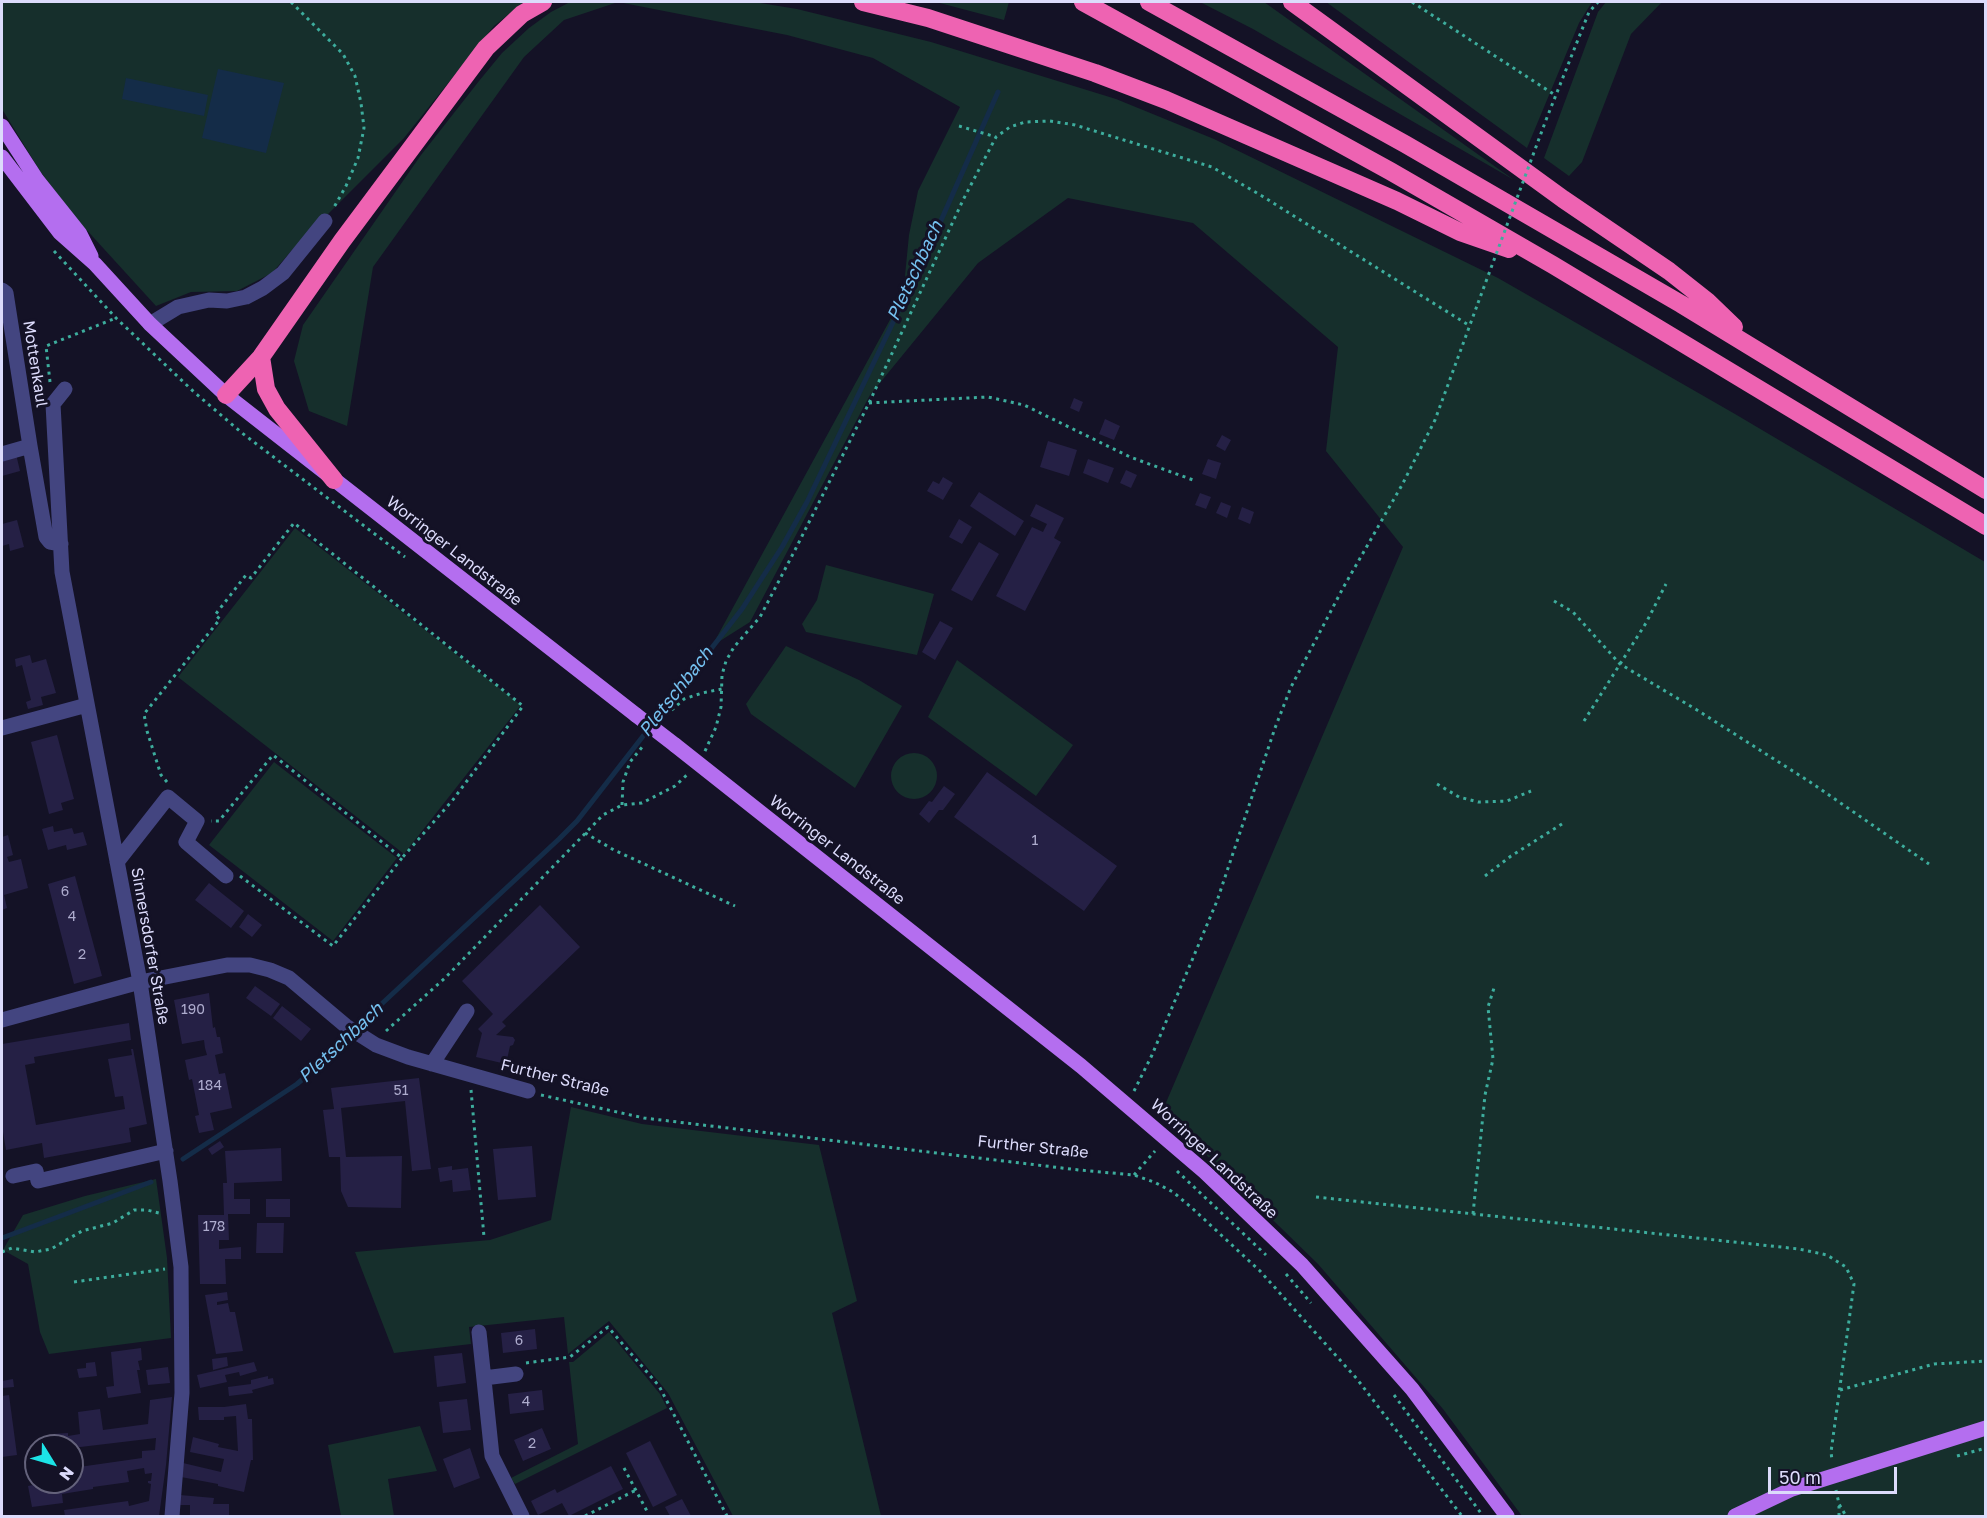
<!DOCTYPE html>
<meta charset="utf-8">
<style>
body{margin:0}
#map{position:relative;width:1987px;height:1518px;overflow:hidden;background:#141226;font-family:"Golos Text",sans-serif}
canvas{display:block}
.frame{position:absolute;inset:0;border:3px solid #dcdbfb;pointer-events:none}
.north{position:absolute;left:24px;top:1434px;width:60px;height:60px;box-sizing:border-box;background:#141226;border:2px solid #64627b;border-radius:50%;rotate:127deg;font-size:16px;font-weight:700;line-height:24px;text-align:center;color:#dcdbfb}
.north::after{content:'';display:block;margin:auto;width:21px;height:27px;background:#1ce3e6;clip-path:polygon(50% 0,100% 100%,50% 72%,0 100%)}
.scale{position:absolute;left:1768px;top:1467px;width:129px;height:27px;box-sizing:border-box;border:3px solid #dcdbfb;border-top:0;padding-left:8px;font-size:18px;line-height:21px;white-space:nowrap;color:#dcdbfb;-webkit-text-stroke:4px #141226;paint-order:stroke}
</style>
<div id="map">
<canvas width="1987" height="1518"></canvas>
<div class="frame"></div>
<div class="north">N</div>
<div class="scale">50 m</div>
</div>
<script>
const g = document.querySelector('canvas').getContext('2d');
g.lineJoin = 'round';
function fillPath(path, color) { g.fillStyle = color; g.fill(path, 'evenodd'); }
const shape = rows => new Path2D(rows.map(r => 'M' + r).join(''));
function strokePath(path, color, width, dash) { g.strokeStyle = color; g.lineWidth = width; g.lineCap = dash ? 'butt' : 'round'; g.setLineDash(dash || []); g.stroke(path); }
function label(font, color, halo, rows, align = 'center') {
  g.font = font + ' "Golos Text",sans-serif'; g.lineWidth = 6; g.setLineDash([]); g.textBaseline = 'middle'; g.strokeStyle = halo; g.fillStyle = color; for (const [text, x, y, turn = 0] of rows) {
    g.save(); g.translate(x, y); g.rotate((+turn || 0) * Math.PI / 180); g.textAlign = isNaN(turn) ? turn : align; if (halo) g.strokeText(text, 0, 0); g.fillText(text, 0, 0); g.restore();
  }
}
fillPath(shape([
 [2,2,524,2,494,26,404,138,293,249,272,273,237,291,191,292,156,306,73,215,40,171,2,109],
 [570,2,754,2,797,9,931,42,1116,99,1214,139,1498,278,1735,414,1985,562,1985,1516,1522,1516,1443,1409,1318,1264,1162,1112,1403,547,1326,451,1338,347,1193,223,1068,198,978,263,870,395,750,622,712,646,903,296,909,235,918,191,960,107,873,58,787,35,618,2,564,20,524,57,373,267,347,426,309,411,294,361,303,325,421,155,479,81,502,53,529,28,551,12],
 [936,2,1009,2,1004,20],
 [1200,2,1264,2,1514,180,1253,29],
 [1326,2,1592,2,1579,23,1527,148],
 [1606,2,1662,2,1631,34,1582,162,1569,176,1544,158,1598,12],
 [295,528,521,705,404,854,178,677],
 [826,565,934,594,917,655,806,632,802,624,817,600],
 [786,646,859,680,902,706,855,788,751,714,746,704],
 [957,660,1073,745,1036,796,928,717],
 '891 776a23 23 0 1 1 46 0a23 23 0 1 1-46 0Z',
 [274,762,397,858,333,941,209,845],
 [571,1107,642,1124,819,1145,857,1301,832,1313,881,1516,733,1516,668,1393,609,1321,568,1354,564,1317,469,1327,471,1344,394,1353,355,1252,490,1240,551,1220],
 [156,1179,167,1258,171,1338,49,1354,40,1332,28,1264,3,1250,23,1215,85,1196],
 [609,1332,660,1394,667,1408,515,1484,511,1478,578,1444,569,1362,573,1362],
 [420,1426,437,1471,388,1479,394,1516,341,1516,328,1445]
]), '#162f2c');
fillPath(shape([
 [218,69,284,83,266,153,202,138],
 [126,78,208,95,204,116,122,99]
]), '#142c48');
strokePath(shape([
 [183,1159,297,1084,340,1047,374,1011,559,839,577,821,742,609,782,547,807,502,931,243,998,92],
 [2,1238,151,1182]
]), '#142c48', 5);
fillPath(shape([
 [1074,398,1083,402,1079,412,1070,408],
 [1105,419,1120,426,1114,440,1099,434],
 [1222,435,1231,440,1225,451,1216,446],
 [1048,441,1077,450,1069,476,1040,467],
 [16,454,20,471,2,476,2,458],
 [1088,459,1114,468,1108,483,1083,473],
 [1208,459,1221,463,1216,479,1202,474],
 [1126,470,1137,475,1131,488,1120,483],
 [943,477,953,483,943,500,927,491,933,481,939,484],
 [979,492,1024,521,1015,536,970,506],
 [1200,493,1211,497,1206,509,1195,505],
 [1221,502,1231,506,1227,518,1216,513],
 [1036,504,1064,518,1054,538,1061,542,1025,611,996,596,1032,527,1043,532,1047,524,1030,516],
 [1242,507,1254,512,1250,524,1238,519],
 [959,519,972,527,962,544,949,537],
 [17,520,24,547,10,551,9,544,2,546,2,524],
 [979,542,999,554,972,601,951,590],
 [940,621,953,628,935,660,922,652],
 [30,655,32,663,46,659,56,693,41,697,43,705,28,709,26,702,31,700,22,665,16,667,15,659],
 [57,735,74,799,61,803,63,810,49,814,31,742],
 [987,772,1117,866,1084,911,954,817],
 [944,786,955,794,943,810,939,810,929,823,919,814,929,801,932,802],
 [53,826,54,832,72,828,74,834,83,832,87,845,67,850,66,845,48,850,42,829],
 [8,835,13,855,7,857,9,862,21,859,28,888,4,895,7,908,2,910,2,837],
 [75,876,102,976,74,984,48,884],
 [209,883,244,911,231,928,195,900],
 [540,905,580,947,502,1022,506,1026,496,1035,513,1037,515,1040,513,1045,510,1046,506,1064,476,1057,482,1033,478,1029,493,1014,462,981],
 [248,914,262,925,252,937,239,927],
 [255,986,280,1004,271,1016,246,998],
 [209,993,213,1028,215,1027,217,1037,220,1037,223,1053,215,1055,219,1074,225,1073,232,1108,210,1113,214,1130,199,1133,195,1116,199,1115,192,1079,189,1080,185,1060,207,1055,205,1048,204,1040,182,1044,174,1000],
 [282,1006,311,1029,301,1041,273,1018],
 [129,1023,131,1040,34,1057,35,1063,25,1065,36,1125,125,1109,123,1096,115,1097,108,1059,132,1055,131,1049,133,1049,147,1124,129,1128,131,1142,44,1158,42,1143,6,1150,2,1126,2,1044],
 [419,1078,431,1169,412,1171,405,1101,341,1108,346,1157,402,1156,401,1208,348,1207,341,1191,340,1157,329,1157,323,1110,334,1109,331,1088],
 [220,1141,224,1147,212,1155,208,1149],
 [532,1146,536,1197,498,1200,493,1149],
 [281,1148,282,1181,234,1183,234,1199,250,1199,250,1214,228,1214,229,1240,219,1240,219,1249,241,1247,241,1259,225,1259,226,1284,200,1284,198,1215,224,1215,223,1183,227,1183,225,1151],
 [452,1166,452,1170,468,1168,471,1190,453,1192,452,1180,440,1182,438,1168],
 [266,1199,290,1199,290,1217,266,1217],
 [257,1223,284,1223,283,1253,256,1253],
 [227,1292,228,1300,217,1302,217,1305,228,1303,230,1312,235,1312,243,1351,216,1354,205,1295],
 [535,1329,537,1349,503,1353,501,1333],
 [141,1348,142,1360,138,1361,140,1370,137,1370,141,1393,108,1398,106,1387,114,1386,111,1352],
 [462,1353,466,1383,437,1387,434,1356],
 [227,1357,228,1366,213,1370,212,1359],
 [95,1362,97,1376,79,1378,77,1369,86,1368,86,1363],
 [254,1362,257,1371,240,1376,239,1372,225,1375,227,1382,200,1388,197,1375],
 [168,1367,170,1383,148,1385,146,1370],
 [268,1376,268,1379,273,1378,274,1384,252,1390,253,1393,229,1396,228,1387,251,1384,251,1380],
 [13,1379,14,1387,2,1388,2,1381],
 [542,1390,544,1410,510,1414,508,1394],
 [9,1395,17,1455,2,1457,2,1396],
 [172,1397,166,1465,159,1516,65,1516,64,1510,128,1501,129,1506,149,1501,151,1484,148,1483,148,1481,151,1481,152,1473,145,1474,144,1468,127,1471,129,1482,93,1487,93,1489,62,1494,63,1503,32,1507,28,1486,47,1482,72,1482,72,1468,142,1458,142,1451,155,1450,156,1438,72,1448,72,1446,55,1446,53,1434,68,1433,68,1436,80,1434,78,1412,100,1409,103,1430,148,1424,150,1400],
 [467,1399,471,1430,443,1433,439,1402],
 [246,1404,248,1419,252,1419,253,1460,251,1460,244,1492,218,1486,218,1484,181,1477,183,1463,221,1472,224,1459,190,1452,193,1437,219,1444,218,1447,238,1451,236,1416,224,1417,224,1420,199,1420,198,1407,224,1407],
 [542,1428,551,1449,523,1461,514,1440],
 [650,1441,677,1495,653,1507,626,1453],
 [470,1448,480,1478,454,1488,443,1459],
 [611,1466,623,1489,569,1516,562,1503,538,1515,531,1501,555,1489,557,1493],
 [180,1495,214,1498,213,1504,229,1504,229,1516,190,1516,190,1505,180,1505],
 [682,1499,691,1516,670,1516,665,1507]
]), '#252045');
strokePath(shape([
 [291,2,343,54,355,76,361,103,364,128,358,158,346,186,333,209],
 [1412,2,1555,95],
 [1546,120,1589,12,1598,2],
 [959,126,996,137],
 [54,251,116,318,194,392,242,433,405,557],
 [50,382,46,346,116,318],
 [869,403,988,397,1024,405,1130,457,1193,480],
 [1554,601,1573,612,1620,664,1697,710,1810,782,1929,864],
 [666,715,684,699,702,693,722,689],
 [1584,721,1646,623,1666,584],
 [705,751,716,727,721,707,722,675,726,661,734,647,760,617,794,552,869,403,963,200,996,137,1010,127,1025,122,1050,121,1075,125,1212,167,1262,196,1470,326],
 [167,782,161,775,147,731,144,714,220,619,215,615,246,575,251,578,294,523,523,706,452,801,402,858,273,755,219,821,211,821],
 [1437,784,1459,797,1478,802,1507,801,1531,791],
 [622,805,623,782,630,762,643,746],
 [585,833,614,850,735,906],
 [240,876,333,946,402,858],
 [1485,876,1511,856,1562,824],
 [386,1031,445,978,603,815,622,805,642,803,675,786,689,773],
 [471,1090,484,1237],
 [1134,1091,1152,1055,1217,901,1275,728,1291,687,1343,588,1402,485,1435,420,1478,303],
 [541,1095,644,1118,1079,1170,1134,1175,1154,1182,1173,1192,1192,1208,1260,1271,1357,1379,1462,1516],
 [1177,1171,1266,1255],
 [1134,1175,1155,1151],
 [1316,1197,1799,1249,1827,1255,1846,1267,1854,1284,1831,1452,1832,1460],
 [1473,1214,1485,1095,1493,1059,1488,1007,1494,988],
 [2,1252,12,1248,35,1252,51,1249,82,1231,113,1223,134,1210,147,1210,159,1213],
 [1286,1274,1311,1303],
 [74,1282,165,1269],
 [526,1363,570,1357,608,1327,659,1386,727,1516],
 [1840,1390,1934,1364,1986,1361],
 [1394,1395,1483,1516],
 [1957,1456,1986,1448],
 [624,1468,648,1513],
 [1836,1490,1839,1504,1846,1516],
 [585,1516,636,1490],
 [1839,1516,1839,1506]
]), '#3dad9d', 3, [3, 4.5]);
strokePath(shape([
 [2,290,6,293,30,446,46,537,50,542,61,544],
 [150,324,178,307,209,300,227,301,246,297,263,288,283,273,325,221],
 [65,389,53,404,62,572,140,982,170,1181,181,1267,182,1393,172,1516],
 [2,454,30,446],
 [2,728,87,705],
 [117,862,168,797,197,821,186,842,226,876],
 [2,1020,140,982,227,965,250,965,270,970,289,978,346,1026,376,1045,408,1057,528,1091],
 [432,1064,467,1011],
 [13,1176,36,1171,38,1181,166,1151],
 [479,1332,492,1456,522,1516],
 [484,1378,516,1374]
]), '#434580', 15);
strokePath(shape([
 [2,126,37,180,80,234,91,256],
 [2,157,60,233,95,264,150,324,226,395,636,715],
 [675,745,1081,1066,1205,1172,1302,1265,1412,1389,1507,1516],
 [1735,1516,1792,1489,1986,1428]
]), '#b46eef', 15);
strokePath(shape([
 [863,2,928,18,1095,73,1166,100,1397,201,1460,232,1509,249],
 [1083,2,1390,171,1553,265,1986,526],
 [1149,2,1405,144,1681,304,1986,490],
 [1292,2,1563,199,1669,271,1707,301,1734,327],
 [261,357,266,389,277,409,334,480],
 [226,395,261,357,342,241,486,48,522,14,543,2]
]), '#ee63b2', 18);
strokePath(shape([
 [1478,303,1546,120]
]), '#3dad9d', 3, [3, 4.5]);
strokePath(shape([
 [636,715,675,745]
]), '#b46eef', 15);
label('14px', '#aeacce', null, [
 ["1",1035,841],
 ["6",65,892],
 ["4",72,917],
 ["2",82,955],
 ["190",193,1010],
 ["184",210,1086],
 ["51",401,1091],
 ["178",214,1227],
 ["6",519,1341],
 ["4",526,1402],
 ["2",532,1444]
]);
label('16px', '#dcdbfb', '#141226', [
 ["Mottenkaul",35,364,81],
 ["Worringer Landstraße",454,551,38],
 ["Worringer Landstraße",837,850,38],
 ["Sinnersdorfer Straße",150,946,80],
 ["Further Straße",555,1078,14],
 ["Further Straße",1033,1147,6],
 ["Worringer Landstraße",1214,1159,43]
]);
label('italic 18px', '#75c1f0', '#141226', [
 ["Pletschbach",915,271,-65],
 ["Pletschbach",676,692,-52],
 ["Pletschbach",341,1043,-43]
]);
</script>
